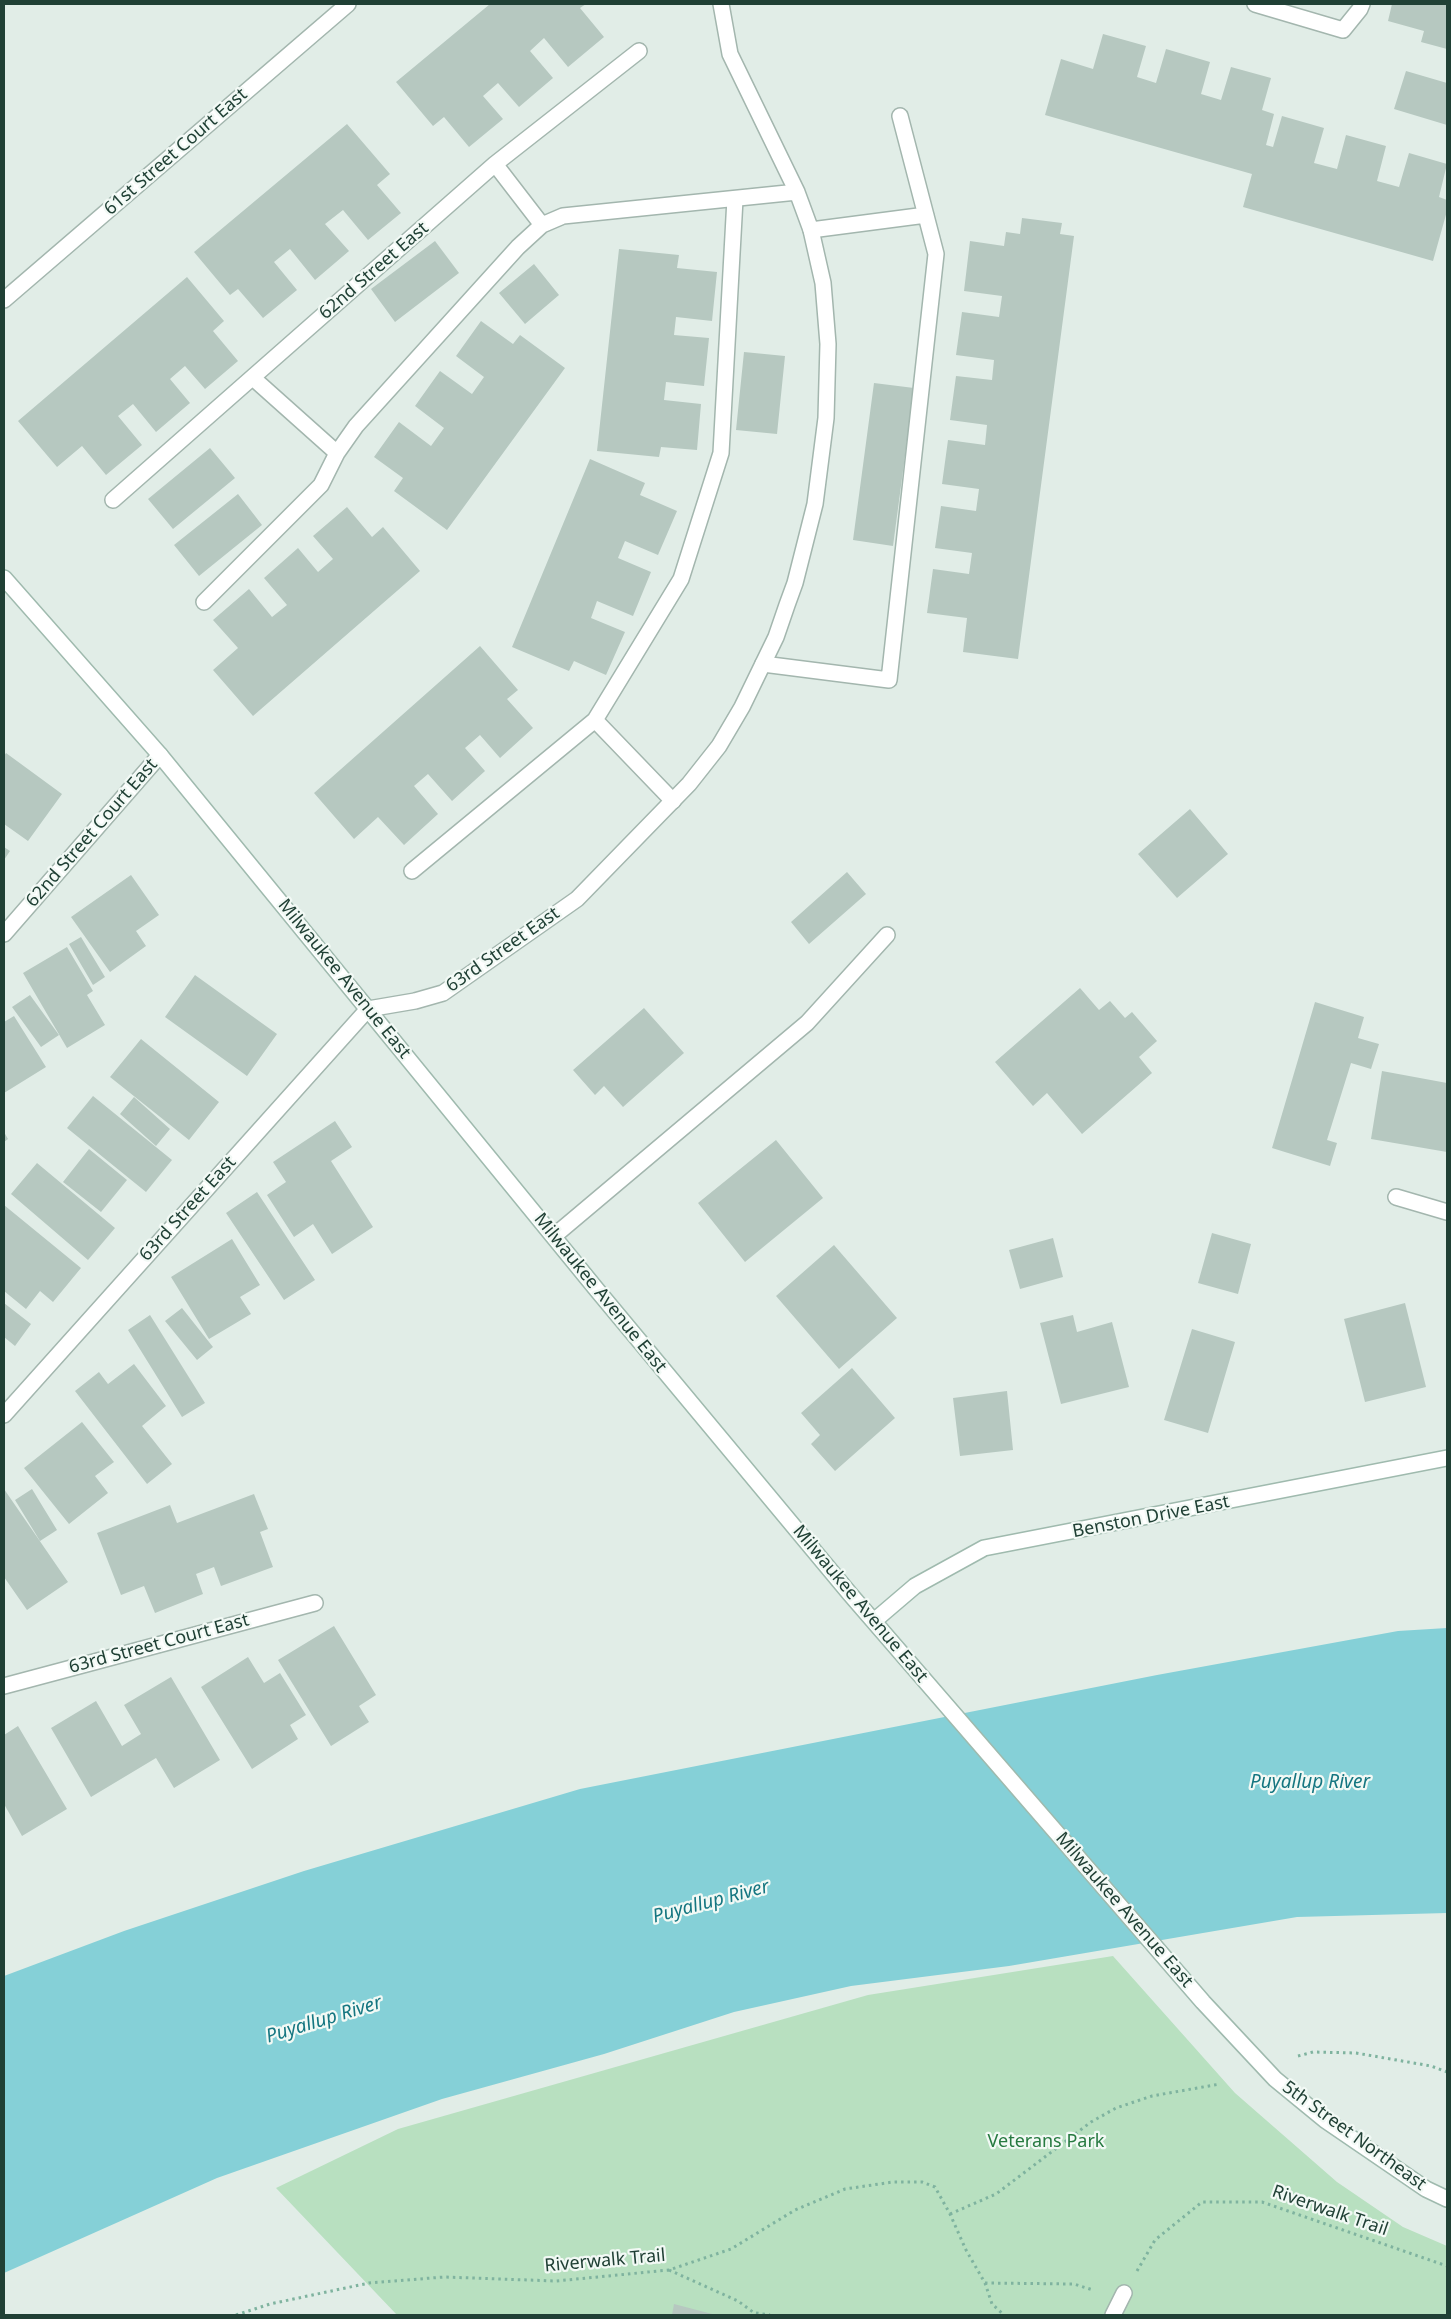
<!DOCTYPE html>
<style>
body{margin:0}
#map{position:relative;width:1451px;height:2319px;overflow:hidden;background:#e1ede7;font-family:"Noto Sans",sans-serif}
canvas{display:block}
.frame{position:absolute;inset:0;border:5px solid #204035;pointer-events:none}
</style>
<div id="map">
<canvas width="1451" height="2319"></canvas>
<div class="frame"></div>
</div>
<script>
const g = document.querySelector('canvas').getContext('2d');
g.lineJoin = 'round';
function fillPath(path, color) { g.fillStyle = color; g.fill(path, 'evenodd'); }
const shape = rows => new Path2D(rows.map(r => 'M' + r).join(''));
function strokePath(path, color, width, dash) { g.strokeStyle = color; g.lineWidth = width; g.lineCap = dash ? 'butt' : 'round'; g.setLineDash(dash || []); g.stroke(path); }
function label(font, color, halo, rows, align = 'center') {
  g.font = font + ' "Noto Sans",sans-serif'; g.lineWidth = 4.5; g.setLineDash([]); g.textBaseline = 'middle'; g.strokeStyle = halo; g.fillStyle = color; for (const [text, x, y, turn = 0] of rows) {
    g.save(); g.translate(x, y); g.rotate((+turn || 0) * Math.PI / 180); g.textAlign = isNaN(turn) ? turn : align; if (halo) g.strokeText(text, 0, 0); g.fillText(text, 0, 0); g.restore();
  }
}
fillPath(shape([
 [1113,1956,1235,2093,1337,2182,1403,2227,1447,2246,1447,2315,397,2315,276,2188,398,2129,868,1995]
]), '#b8e0c0');
fillPath(shape([
 [1447,1628,1447,1913,1297,1917,1009,1966,851,1986,734,2012,604,2054,442,2099,217,2178,4,2273,4,1976,124,1931,304,1871,580,1789,1157,1675,1398,1631]
]), '#85d0d7');
fillPath(shape([
 [490,4,586,4,580,8,604,37,568,67,544,38,530,51,553,78,519,107,498,83,483,96,503,119,469,147,444,117,433,126,396,82],
 [1392,4,1447,4,1447,49,1421,42,1424,31,1388,21],
 [1103,34,1146,46,1137,77,1156,83,1166,49,1210,62,1201,94,1221,100,1231,67,1271,78,1262,110,1274,114,1266,145,1273,147,1282,116,1324,128,1314,163,1337,169,1346,135,1386,146,1377,181,1399,187,1409,153,1447,164,1439,197,1447,200,1447,211,1433,261,1243,207,1252,174,1045,115,1061,59,1093,69],
 [1406,71,1447,83,1447,125,1394,109],
 [347,124,390,174,377,185,401,213,368,240,343,210,325,224,349,251,315,280,290,249,274,262,297,290,263,318,238,289,230,295,194,252],
 [1022,218,1062,223,1060,234,1074,236,1018,659,963,652,967,618,927,613,933,569,969,574,972,553,935,548,941,506,976,511,979,489,942,484,948,440,985,445,987,425,950,420,956,376,992,380,994,360,956,355,962,312,999,317,1002,296,964,291,970,241,1004,246,1006,232,1020,234],
 [435,241,459,273,395,322,371,289],
 [619,249,679,255,677,268,717,272,712,321,676,317,674,335,709,338,704,386,666,382,664,400,701,404,697,450,661,447,659,457,597,451],
 [534,264,559,295,525,324,499,293],
 [187,277,224,321,213,331,238,361,205,389,185,366,170,379,190,403,156,432,133,404,118,416,142,445,106,475,82,446,57,467,18,421],
 [481,321,513,344,520,335,565,368,447,530,394,491,403,478,374,457,399,422,431,446,444,428,415,406,440,371,472,394,484,377,456,356],
 [744,352,785,356,777,434,736,430],
 [874,383,914,388,893,546,853,540],
 [210,448,235,478,173,529,148,499],
 [590,459,645,483,640,495,677,511,658,555,625,541,618,558,651,572,633,616,597,601,591,618,625,632,606,675,574,661,569,671,512,647],
 [238,494,262,525,199,576,174,545],
 [347,507,372,537,383,527,420,571,253,716,213,670,238,648,213,620,249,589,272,617,287,605,264,578,298,548,318,572,333,559,313,536],
 [480,646,518,690,507,699,533,728,500,758,480,735,465,748,485,771,452,801,428,774,414,786,438,814,404,845,378,817,354,839,314,793],
 [6,753,62,794,28,841,4,824,4,756],
 [1190,809,1228,854,1177,898,1138,854],
 [4,847,10,851,4,860],
 [847,872,866,894,809,944,791,922],
 [131,875,159,915,136,931,146,946,110,972,71,917],
 [81,937,105,977,93,985,69,944],
 [67,947,93,991,87,995,105,1025,67,1048,23,973],
 [195,975,277,1034,247,1076,165,1017],
 [1080,988,1099,1010,1110,1001,1125,1018,1132,1012,1157,1041,1139,1057,1152,1073,1082,1134,1047,1093,1033,1106,995,1062],
 [30,995,59,1035,41,1047,12,1007],
 [1315,1002,1364,1017,1358,1038,1379,1044,1371,1069,1351,1063,1327,1140,1337,1143,1330,1166,1272,1148],
 [644,1008,684,1053,623,1107,604,1086,595,1095,573,1070],
 [14,1016,46,1067,4,1093,4,1022],
 [141,1039,219,1102,189,1140,110,1077],
 [1382,1071,1447,1083,1447,1152,1371,1139],
 [93,1096,172,1160,146,1192,67,1128],
 [134,1097,170,1129,156,1146,120,1114],
 [335,1121,352,1147,331,1161,373,1227,332,1254,313,1224,294,1237,267,1195,286,1182,273,1162],
 [4,1132,8,1139,4,1142],
 [776,1140,823,1198,745,1262,698,1203],
 [89,1149,127,1180,101,1212,63,1182],
 [37,1163,115,1228,88,1260,11,1194],
 [257,1192,315,1280,284,1300,226,1213],
 [4,1205,81,1268,53,1302,40,1291,26,1309,4,1291],
 [1212,1233,1251,1244,1238,1294,1198,1283],
 [1053,1238,1063,1277,1020,1289,1009,1250],
 [232,1239,260,1285,240,1297,251,1314,209,1339,171,1277],
 [834,1245,897,1318,839,1369,776,1296],
 [4,1303,31,1324,15,1346,4,1337],
 [1405,1303,1426,1387,1365,1402,1344,1319],
 [182,1308,213,1347,197,1360,165,1321],
 [150,1315,205,1403,182,1417,128,1330],
 [1073,1315,1077,1332,1112,1322,1129,1387,1061,1404,1040,1323],
 [1192,1329,1235,1342,1208,1433,1164,1420],
 [134,1364,166,1406,142,1426,172,1464,147,1484,75,1391,99,1372,108,1384],
 [852,1368,895,1418,835,1471,811,1444,820,1435,801,1413],
 [1007,1391,1013,1450,960,1456,953,1398],
 [82,1422,114,1462,95,1476,108,1493,69,1524,24,1468],
 [4,1489,68,1582,27,1610,4,1577],
 [32,1489,57,1530,40,1541,15,1500],
 [254,1494,268,1529,260,1532,273,1567,221,1586,214,1567,196,1574,203,1594,155,1613,144,1586,121,1595,97,1533,170,1505,177,1523],
 [334,1626,376,1695,359,1706,369,1722,331,1746,278,1660],
 [248,1657,264,1683,280,1673,306,1715,290,1725,298,1739,252,1769,201,1687],
 [171,1677,220,1760,174,1788,156,1758,91,1797,51,1728,96,1701,122,1746,141,1734,124,1705],
 [18,1726,67,1809,22,1836,4,1804,4,1735],
 [674,2304,716,2315,672,2315]
]), '#b6c8c0');
const lane = shape([
 [811,230,926,215],
 [763,664,889,680,936,254,900,116],
 [595,720,673,801],
 [412,871,595,720,681,579,721,453,735,199],
 [1396,1197,1447,1212],
 [554,1236,807,1023,887,935]
]);
const street = shape([
 [1255,4,1343,30,1360,9,1362,4],
 [542,225,495,164,639,51],
 [4,300,348,4],
 [337,453,356,426,518,247,542,225,563,216,797,192],
 [113,500,495,164],
 [204,602,321,485,337,453,253,378],
 [4,934,160,755],
 [4,1415,368,1009,415,1001,443,993,577,899,689,784,719,746,742,707,776,637,787,605,795,583,815,504,826,418,828,344,823,283,811,230,797,192,730,54,721,4],
 [4,1686,315,1603],
 [1113,2315,1124,2293]
]);
const secondary = shape([
 [4,578,160,755,597,1290,850,1594,1203,2002,1275,2079,1325,2120,1426,2189,1447,2199],
 [874,1621,915,1586,984,1548,1447,1458]
]);
strokePath(lane, '#a3b6ae', 18);
strokePath(street, '#a3b6ae', 18);
strokePath(secondary, '#9fbaae', 18);
strokePath(shape([
 [1298,2056,1313,2052,1356,2053,1431,2066,1447,2072],
 [950,2214,996,2194,1091,2122,1116,2108,1152,2096,1220,2084],
 [669,2270,738,2301,757,2315],
 [1137,2271,1155,2240,1202,2202,1262,2202,1447,2266],
 [985,2283,1074,2284,1093,2290],
 [756,2313,770,2315],
 [236,2315,270,2304,369,2283,444,2277,556,2281,669,2270,731,2249,795,2210,845,2189,893,2182,922,2182,935,2187,950,2214,966,2250,985,2283,992,2304,1004,2315]
]), '#7fb39f', 3, [2.5, 4]);
strokePath(lane, '#fff', 15);
strokePath(street, '#fff', 15);
strokePath(secondary, '#fff', 15);
label('18px', '#204035', '#f2f9f5', [
 ["61st Street Court East",176,152,-41],
 ["62nd Street East",374,271,-41],
 ["62nd Street Court East",92,833,-49],
 ["63rd Street East",503,950,-35],
 ["Milwaukee Avenue East",344,979,51],
 ["63rd Street East",188,1209,-48],
 ["Milwaukee Avenue East",600,1293,51],
 ["Benston Drive East",1151,1517,-11],
 ["Milwaukee Avenue East",860,1604,50],
 ["63rd Street Court East",159,1644,-15],
 ["Milwaukee Avenue East",1124,1910,49],
 ["5th Street Northeast",1354,2136,36],
 ["Riverwalk Trail",1330,2211,19],
 ["Riverwalk Trail",605,2261,-5]
]);
label('18px', '#277a41', '#f2f9f5', [
 ["Veterans Park",1046,2142]
]);
label('italic 19px', '#157681', '#f2f9f5', [
 ["Puyallup River",1310,1783],
 ["Puyallup River",711,1902,-15],
 ["Puyallup River",324,2020,-17]
]);
</script>
